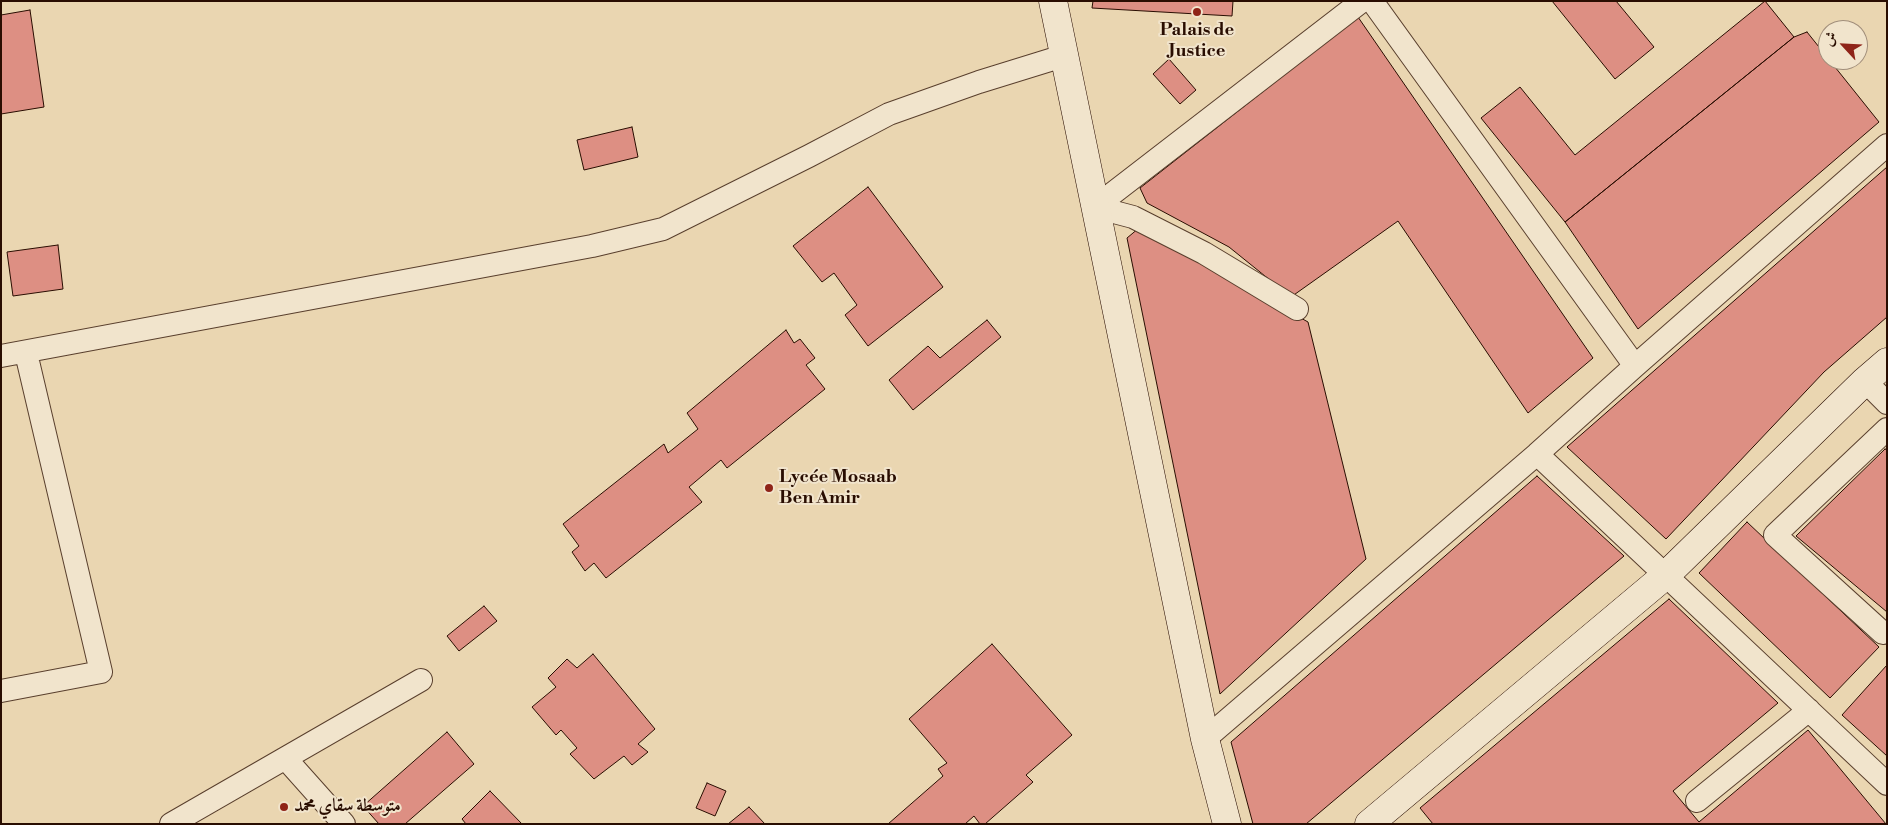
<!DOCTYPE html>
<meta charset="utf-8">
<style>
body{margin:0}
#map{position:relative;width:1888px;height:825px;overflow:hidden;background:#ead6b1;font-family:"Libre Bodoni",Amiri,serif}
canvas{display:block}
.frame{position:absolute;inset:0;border:2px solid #290d01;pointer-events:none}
.north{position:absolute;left:1818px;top:20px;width:50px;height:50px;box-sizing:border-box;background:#f1e4cc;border:1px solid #a18e7b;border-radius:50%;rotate:295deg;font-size:14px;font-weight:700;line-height:20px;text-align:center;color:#290d01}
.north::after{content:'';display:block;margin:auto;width:18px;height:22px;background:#8f2418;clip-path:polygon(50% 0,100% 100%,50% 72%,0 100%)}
</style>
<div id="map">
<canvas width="1888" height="825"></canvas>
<div class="frame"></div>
<div class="north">ش</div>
</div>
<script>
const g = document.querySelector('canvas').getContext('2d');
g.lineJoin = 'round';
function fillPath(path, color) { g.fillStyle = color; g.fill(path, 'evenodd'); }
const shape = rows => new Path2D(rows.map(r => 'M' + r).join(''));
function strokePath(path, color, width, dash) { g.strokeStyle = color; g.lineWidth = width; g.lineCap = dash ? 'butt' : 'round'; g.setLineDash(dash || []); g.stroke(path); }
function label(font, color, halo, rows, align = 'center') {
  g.font = font + ' "Libre Bodoni",Amiri,serif'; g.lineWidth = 4; g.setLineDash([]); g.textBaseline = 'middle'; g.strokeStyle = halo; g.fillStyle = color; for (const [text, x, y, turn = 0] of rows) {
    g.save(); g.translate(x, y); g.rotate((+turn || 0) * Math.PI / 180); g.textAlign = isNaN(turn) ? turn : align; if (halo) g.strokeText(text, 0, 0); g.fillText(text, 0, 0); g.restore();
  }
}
const building = shape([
 [1093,1,1233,1,1232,16,1092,8,1093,1],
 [1552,1,1616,1,1654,47,1615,79,1552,1],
 [1765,1,1794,37,1565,222,1481,118,1520,87,1575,155,1765,1],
 [30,10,44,107,1,114,1,15,30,10],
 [1358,17,1593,358,1528,413,1398,221,1291,297,1229,247,1147,203,1140,188,1358,17],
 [1807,32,1879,122,1638,329,1565,222,1794,37,1807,32],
 [1169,59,1196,90,1180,104,1153,74,1169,59],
 [632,127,638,157,584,170,577,140,632,127],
 [1887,167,1887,317,1824,372,1666,539,1567,447,1887,167],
 [868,187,943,287,868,346,845,315,857,305,834,273,822,282,793,246,868,187],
 [1139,228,1308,322,1366,559,1220,694,1127,238,1139,228],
 [58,245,63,289,13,296,7,252,58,245],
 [987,320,1001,337,913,410,889,380,928,346,940,358,987,320],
 [786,330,794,343,800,339,815,358,806,365,825,389,727,468,721,460,689,487,702,502,606,578,594,563,585,571,572,552,579,546,563,524,664,444,668,453,698,429,687,413,786,330],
 [1885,449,1887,450,1887,612,1796,536,1885,449],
 [1537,476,1624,556,1306,824,1253,824,1231,742,1537,476],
 [1747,522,1879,647,1830,698,1699,573,1747,522],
 [1669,599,1778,703,1673,791,1699,822,1808,730,1886,824,1433,824,1420,808,1669,599],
 [484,606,497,621,459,651,447,636,484,606],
 [992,644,1072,735,1026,775,1033,782,985,824,980,824,974,816,965,824,888,824,943,776,938,769,947,763,909,719,992,644],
 [593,654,655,729,638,744,648,752,632,765,624,756,594,779,570,754,577,748,561,730,556,735,532,707,556,687,548,678,567,659,577,668,593,654],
 [1887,665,1887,756,1842,715,1887,665],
 [447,732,474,764,405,824,379,824,363,806,447,732],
 [707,783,726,791,715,816,696,808,707,783],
 [490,791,522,824,466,824,462,819,490,791],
 [749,807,765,824,728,824,749,807]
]);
fillPath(building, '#dd8f83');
strokePath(building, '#290d01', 1);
const street = shape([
 [1372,1,1635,366],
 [1095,207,1362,1],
 [1095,207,1133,217,1204,253,1297,309],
 [1,356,592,246,663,229,809,156,889,114,979,82,1063,56],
 [1865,381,1887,403],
 [1537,454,1887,784],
 [1883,633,1775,535,1887,429],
 [1,691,101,672,26,353],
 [1205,739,1537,454,1635,366,1887,145],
 [286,759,344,824],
 [1697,801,1809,710],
 [171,824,421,680]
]);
const secondary = shape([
 [1053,1,1205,739,1227,824],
 [1369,824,1666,575,1865,381,1887,362]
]);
strokePath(street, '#593f2d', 24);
strokePath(secondary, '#290d01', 29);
strokePath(street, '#f1e4cc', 22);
strokePath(secondary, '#f1e4cc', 28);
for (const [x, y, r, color] of [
 [1197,12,5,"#8f2418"],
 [769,488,5,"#8f2418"],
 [284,807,5,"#8f2418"]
]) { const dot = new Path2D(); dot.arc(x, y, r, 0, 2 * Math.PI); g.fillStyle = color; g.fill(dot); strokePath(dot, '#f1e4cc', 2); }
label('bold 18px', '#290d01', '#f1e4cc', [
 ["Palais de",1197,31,"center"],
 ["Justice",1197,52,"center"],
 ["Lycée Mosaab",779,478],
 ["Ben Amir",779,499],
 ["متوسطة سقاي محمد",294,807]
], 'left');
</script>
